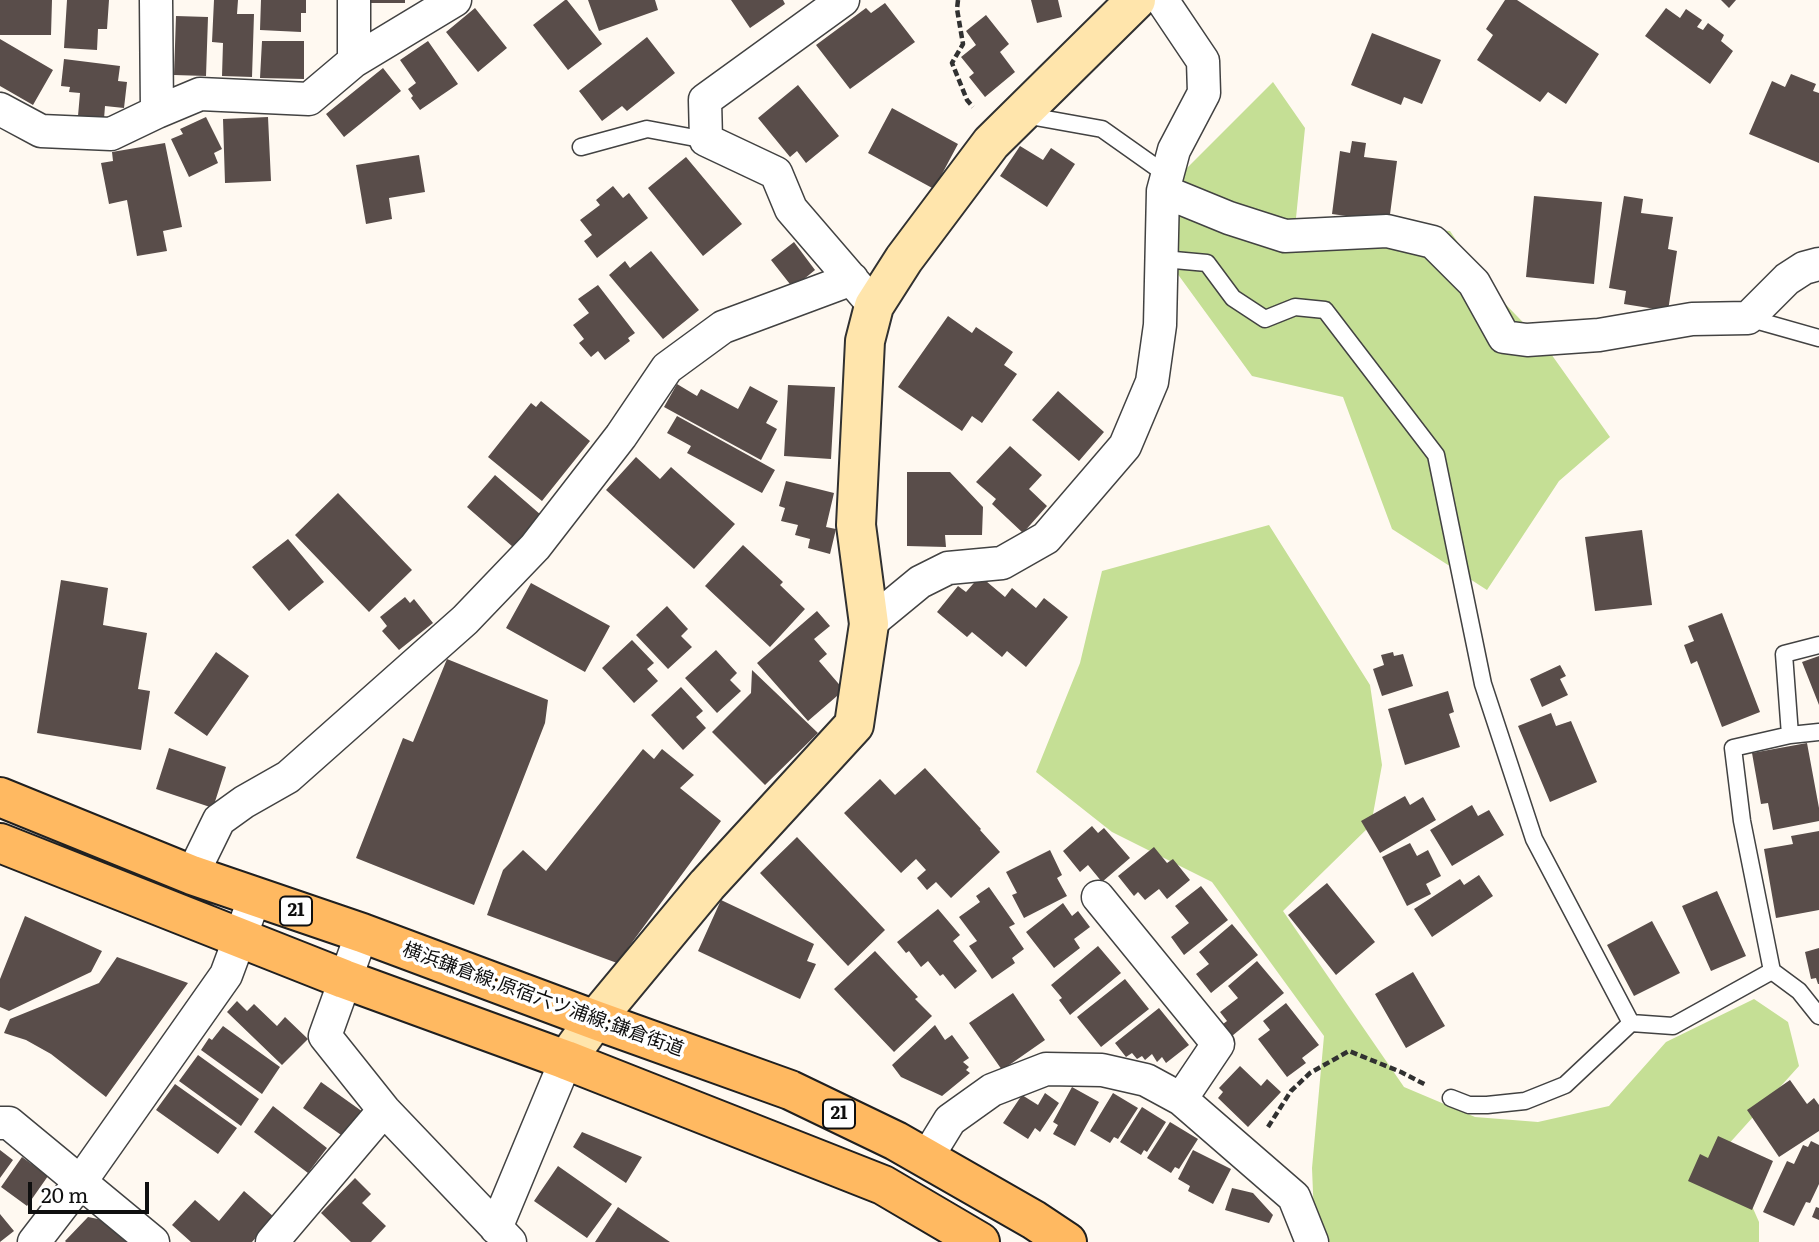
<!DOCTYPE html>
<meta charset="utf-8">
<style>
body{margin:0}
#map{position:relative;width:1819px;height:1242px;overflow:hidden;background:#fff9f1;font-family:Literata,serif}
canvas{display:block}
.scale{position:absolute;left:28px;top:1182px;width:121px;height:32px;box-sizing:border-box;border:4px solid #0f0f0f;border-top:0;padding-left:9px;font-size:21px;line-height:24px;white-space:nowrap;color:#0f0f0f;-webkit-text-stroke:5px #fff;paint-order:stroke}
</style>
<div id="map">
<canvas width="1819" height="1242"></canvas>
<div class="scale">20 m</div>
</div>
<script>
const g = document.querySelector('canvas').getContext('2d');
g.lineJoin = 'round';
function fillPath(path, color) { g.fillStyle = color; g.fill(path, 'evenodd'); }
const shape = rows => new Path2D(rows.map(r => 'M' + r).join(''));
function strokePath(path, color, width, dash) { g.strokeStyle = color; g.lineWidth = width; g.lineCap = dash ? 'butt' : 'round'; g.setLineDash(dash || []); g.stroke(path); }
function label(font, color, halo, rows, align = 'center') {
  g.font = font + ' Literata,"Noto Sans JP",serif'; g.lineWidth = 7; g.setLineDash([]); g.textBaseline = 'middle'; g.strokeStyle = halo; g.fillStyle = color; for (const [text, x, y, turn = 0] of rows) {
    g.save(); g.translate(x, y); g.rotate((+turn || 0) * Math.PI / 180); g.textAlign = isNaN(turn) ? turn : align; if (halo) g.strokeText(text, 0, 0); g.fillText(text, 0, 0); g.restore();
  }
}
fillPath(shape([
 [1273,82,1305,128,1296,218,1450,231,1485,283,1544,344,1610,437,1559,481,1487,590,1392,529,1343,397,1252,376,1174,269,1174,181],
 [1269,525,1370,685,1382,765,1371,825,1283,911,1404,1087,1475,1117,1538,1122,1609,1106,1666,1042,1754,999,1788,1022,1799,1066,1726,1147,1759,1222,1759,1242,1315,1242,1312,1168,1324,1036,1212,882,1112,832,1036,772,1080,663,1102,571]
]), '#c5df95');
fillPath(shape([
 [0,0,52,0,51,35,0,35],
 [67,0,109,0,107,29,98,29,97,50,64,48],
 [214,0,238,0,237,14,254,14,252,77,222,76,223,43,212,42],
 [261,0,306,0,306,13,301,13,301,32,260,30],
 [370,0,405,0,405,3,370,3],
 [565,0,567,0,602,44,568,70,533,25],
 [588,0,655,0,658,10,599,31],
 [731,0,783,0,785,4,750,28],
 [1031,0,1058,0,1062,17,1037,23],
 [1505,0,1517,0,1599,54,1566,104,1548,92,1540,102,1477,60,1493,35,1486,29],
 [1721,0,1736,0,1729,8],
 [885,3,915,42,850,89,816,45,866,8,871,13],
 [475,8,507,48,478,72,446,32],
 [1666,8,1680,18,1686,9,1702,20,1697,27,1703,30,1708,23,1724,35,1721,41,1733,51,1710,84,1645,36],
 [986,15,1009,44,1000,52,1015,72,985,97,969,77,974,73,961,57,976,45,966,31],
 [176,16,208,17,206,76,174,75],
 [1372,33,1441,60,1422,104,1404,97,1401,105,1351,85],
 [647,37,675,73,627,111,622,106,602,121,579,91],
 [0,39,53,70,33,105,0,86],
 [262,41,304,41,304,79,260,78],
 [428,41,458,84,420,110,411,98,413,96,408,89,416,83,400,60],
 [64,59,120,66,118,81,127,82,124,108,105,106,104,119,78,116,80,93,69,92,70,87,61,86],
 [383,68,401,91,344,137,326,114],
 [1791,74,1816,84,1813,91,1819,93,1819,163,1749,134,1772,81,1785,87],
 [798,85,839,136,806,163,797,151,790,157,758,118],
 [892,108,958,144,934,189,868,153],
 [206,117,222,149,214,153,218,163,189,177,171,139,183,134,180,129],
 [268,117,271,181,225,183,223,119],
 [1352,141,1366,143,1364,157,1397,161,1389,222,1332,214,1340,151,1350,153],
 [165,143,182,227,163,231,167,251,137,256,127,200,109,204,101,163,113,161,112,152],
 [1020,146,1043,160,1051,148,1075,164,1047,207,1000,176],
 [419,155,425,192,389,198,392,219,366,224,356,165],
 [686,157,742,224,703,256,648,188],
 [613,186,623,198,629,193,648,218,597,258,584,241,592,235,580,220,600,205,596,200],
 [1534,196,1602,202,1594,284,1526,277],
 [1624,196,1643,199,1641,213,1673,217,1668,249,1677,251,1668,311,1624,304,1626,291,1609,288],
 [794,242,815,270,793,288,771,260],
 [651,251,699,310,663,339,609,275,625,261,630,268],
 [598,285,635,333,628,338,630,341,605,360,598,351,591,357,579,343,584,339,573,325,589,313,578,299],
 [948,316,972,333,976,327,1013,352,1004,365,1017,374,982,423,972,416,962,431,898,387],
 [677,384,697,396,701,389,738,409,750,386,778,401,766,423,777,429,761,460,664,407],
 [788,385,835,387,831,459,784,456],
 [1058,391,1104,432,1079,461,1032,420],
 [541,401,590,441,542,501,488,457,531,403,536,407],
 [677,416,775,470,762,493,687,453,691,446,667,433],
 [1010,446,1042,475,1029,489,1047,506,1023,533,992,504,996,499,976,482],
 [636,457,660,479,671,467,735,524,694,569,606,490],
 [907,472,950,472,983,507,982,535,945,535,946,547,907,546],
 [495,475,541,515,513,547,467,507],
 [786,481,834,493,826,527,836,529,830,554,808,548,810,539,795,535,798,525,781,521,785,508,779,506],
 [338,493,412,570,369,612,295,535],
 [1642,530,1652,605,1595,611,1585,537],
 [288,539,324,582,289,611,252,567],
 [743,545,783,582,780,585,805,609,770,647,705,586],
 [980,576,1005,597,1012,588,1036,608,1044,598,1068,617,1026,667,1007,651,1002,657,972,632,967,637,937,612,958,586,966,592],
 [61,580,108,588,103,625,147,633,138,689,150,691,141,750,37,733],
 [531,583,610,626,585,672,506,628],
 [405,597,410,603,414,599,433,623,399,650,382,631,387,626,380,617],
 [667,606,688,629,681,636,692,647,668,669,636,635],
 [817,611,830,626,814,639,827,654,819,661,844,690,808,721,757,663],
 [1722,613,1760,712,1722,727,1697,661,1691,664,1684,645,1694,641,1688,626],
 [632,640,654,663,647,669,658,681,634,703,602,668],
 [716,650,737,673,730,680,741,691,717,713,685,678],
 [216,652,249,676,207,736,174,713],
 [1393,652,1394,656,1403,654,1413,686,1382,696,1373,669,1384,665,1381,655],
 [1819,656,1819,705,1802,662],
 [447,659,548,700,545,723,474,905,356,858,403,738,413,742],
 [1560,665,1566,676,1560,679,1568,695,1542,707,1530,679],
 [752,670,818,733,765,785,712,732,751,693],
 [681,687,703,711,696,717,706,728,683,750,651,715],
 [1448,691,1454,712,1449,714,1460,747,1405,765,1388,709],
 [1551,713,1556,726,1571,721,1597,782,1550,802,1518,726],
 [1807,743,1819,808,1819,821,1773,830,1768,803,1761,804,1752,753],
 [169,748,226,767,213,808,156,789],
 [643,749,654,759,662,749,694,775,680,788,721,821,617,963,487,915,503,870,523,850,546,871],
 [925,768,981,829,980,830,1000,852,951,898,936,882,927,890,917,878,926,870,916,859,901,873,844,813,880,779,895,795],
 [1405,796,1410,805,1423,797,1436,820,1380,853,1361,821],
 [1472,805,1478,816,1489,810,1504,835,1452,866,1430,830],
 [1092,826,1098,833,1104,828,1130,858,1102,882,1088,865,1080,872,1063,851],
 [1819,831,1819,910,1776,918,1764,849,1793,844,1791,836],
 [797,837,885,930,848,966,760,873],
 [1410,843,1417,856,1428,850,1441,876,1426,884,1431,894,1407,906,1382,857],
 [1154,847,1167,863,1173,859,1190,880,1167,899,1159,889,1145,900,1138,892,1134,896,1118,876],
 [1050,850,1062,875,1057,878,1067,896,1024,918,1012,895,1017,893,1006,872],
 [1479,875,1493,896,1432,937,1414,909,1460,879,1464,885],
 [1327,883,1375,942,1336,975,1288,915],
 [1201,886,1228,920,1184,955,1171,937,1189,923,1175,906],
 [989,887,1015,924,1009,927,1024,949,1012,958,1015,963,992,979,969,946,977,941,959,917,980,902,976,896],
 [1717,891,1746,956,1711,971,1682,906],
 [721,900,814,944,807,961,816,964,800,999,698,951],
 [1063,903,1072,916,1078,911,1090,927,1074,939,1080,948,1054,968,1026,932],
 [938,909,960,935,953,941,977,971,955,989,943,974,940,976,928,961,921,967,909,951,906,953,897,942],
 [25,916,102,951,91,972,9,1011,0,1007,0,979],
 [1652,921,1680,973,1634,996,1607,945],
 [1232,924,1258,955,1211,993,1196,974,1209,964,1199,952],
 [1098,946,1121,973,1070,1015,1059,1000,1062,998,1051,985],
 [1819,948,1819,984,1818,984,1816,978,1811,979,1805,952],
 [875,951,918,997,915,999,932,1016,894,1052,834,989],
 [117,957,188,983,106,1097,51,1054,26,1040,4,1033,10,1019,99,983],
 [1257,961,1284,993,1232,1036,1223,1024,1227,1021,1220,1012,1238,998,1228,986],
 [1413,972,1445,1026,1406,1048,1375,994],
 [1125,979,1149,1009,1101,1047,1077,1017],
 [1013,993,1045,1040,1002,1070,969,1023],
 [237,1001,247,1011,254,1004,277,1026,285,1017,308,1039,282,1065,227,1012],
 [1286,1003,1319,1045,1302,1058,1306,1063,1287,1077,1258,1039,1270,1030,1263,1021],
 [1159,1008,1189,1045,1166,1063,1162,1057,1157,1062,1152,1054,1145,1060,1142,1056,1137,1059,1132,1053,1126,1057,1115,1043],
 [935,1025,945,1040,952,1035,969,1058,963,1062,969,1067,966,1070,970,1073,942,1096,901,1077,892,1065],
 [223,1026,280,1067,262,1094,201,1050,209,1038,212,1040],
 [198,1055,259,1099,241,1126,179,1081],
 [1240,1066,1261,1086,1267,1079,1281,1092,1248,1127,1218,1098,1223,1092,1219,1088],
 [1790,1080,1807,1104,1814,1098,1819,1105,1819,1131,1779,1157,1747,1110],
 [321,1082,363,1112,344,1137,303,1108],
 [175,1084,237,1128,218,1154,156,1110],
 [1072,1087,1099,1102,1075,1146,1053,1134,1058,1125,1053,1122],
 [1045,1093,1059,1103,1040,1132,1035,1128,1028,1139,1003,1123,1022,1095,1038,1105],
 [1113,1093,1138,1108,1118,1139,1114,1137,1110,1143,1090,1131],
 [273,1106,327,1148,308,1173,254,1132],
 [1142,1107,1166,1122,1147,1152,1144,1150,1141,1155,1120,1142],
 [1170,1122,1198,1139,1179,1169,1175,1167,1171,1173,1147,1158],
 [582,1132,642,1157,626,1183,573,1147],
 [1718,1136,1773,1161,1752,1210,1688,1181,1700,1154,1708,1158],
 [1811,1141,1819,1145,1819,1184,1810,1203,1806,1202,1794,1226,1763,1212,1787,1161,1794,1164,1803,1145,1808,1147],
 [0,1150,13,1160,0,1178],
 [1193,1150,1231,1169,1213,1204,1188,1191,1190,1186,1178,1179],
 [22,1157,48,1176,27,1206,1,1187],
 [558,1166,612,1204,587,1238,534,1201],
 [355,1178,371,1194,362,1203,386,1226,371,1242,351,1242,321,1213],
 [1232,1188,1253,1193,1273,1215,1269,1223,1225,1210],
 [244,1191,274,1217,252,1242,191,1242,172,1225,195,1200,219,1221],
 [618,1207,670,1242,595,1242],
 [1816,1207,1819,1208,1819,1220,1812,1217],
 [0,1214,14,1231,0,1242],
 [88,1217,103,1220,129,1242,66,1242,65,1241]
]), '#594d4a');
const lane = shape([
 [1024,115,1102,129,1167,175],
 [581,147,647,129,706,140],
 [1163,259,1207,263,1233,298,1265,319,1295,307,1325,310,1436,455,1483,684,1534,839,1631,1023,1673,1026,1772,971],
 [1748,318,1819,338],
 [1819,645,1784,654,1790,735,1733,748,1742,821,1772,971,1799,991,1819,1016],
 [1790,735,1819,732],
 [1451,1098,1469,1105,1487,1105,1525,1101,1565,1085,1631,1023]
]);
const street = shape([
 [156,0,157,112],
 [354,0,354,61],
 [843,0,705,100,706,140,776,173,791,209,865,295],
 [0,109,41,131,111,134,157,112,200,94,309,99,354,61,455,0],
 [1163,191,1229,218,1285,236,1387,231,1433,242,1474,283,1504,337,1527,340,1599,335,1692,319,1748,318,1787,279,1804,268,1819,264],
 [869,624,920,582,948,568,1002,563,1046,538,1125,446,1152,382,1160,325,1163,191,1174,150,1204,93,1203,61,1162,0],
 [192,875,219,820,244,802,288,777,465,620,535,547,621,436,667,368,723,327,852,279],
 [1098,897,1218,1044,1181,1099],
 [362,933,325,1036,384,1110,510,1242],
 [0,1123,9,1123,153,1242],
 [926,1159,950,1120,992,1090,1046,1069,1102,1070,1146,1080,1181,1099,1294,1197,1312,1242],
 [496,1228,566,1060],
 [34,1242,81,1181,226,975,255,897],
 [272,1242,384,1110]
]);
const secondary = shape([
 [566,1060,595,1020,707,885,854,725,869,624,856,525,865,341,874,306,904,259,991,143,1136,0]
]);
const primary = shape([
 [0,797,192,875,362,933,595,1020,790,1090,896,1141,1034,1220,1067,1242],
 [0,843,344,979,566,1060,883,1185,980,1242]
]);
strokePath(lane, '#424242', 19);
strokePath(street, '#424242', 35);
strokePath(secondary, '#313131', 42);
strokePath(primary, '#202020', 42);
strokePath(shape([
 [958,0,957,9,963,44,952,63,967,100,973,107],
 [1268,1127,1291,1091,1310,1073,1349,1051,1401,1072,1426,1085]
]), '#313131', 4.5, [7, 3.5]);
strokePath(lane, '#fff', 16);
strokePath(street, '#fff', 32);
strokePath(secondary, '#ffe5ac', 38);
strokePath(primary, '#ffb961', 38);
for (const [x, y, w] of [
 [296,911,32],
 [839,1114,32]
]) { const box = new Path2D(); box.roundRect(x - w / 2, y - 14.5, w, 29, 5); g.fillStyle = '#fff'; g.fill(box); strokePath(box, '#0f0f0f', 2); }
label('bold 18px', '#0f0f0f', null, [
 ["21",296,911],
 ["21",839,1114]
]);
label('19px', '#0f0f0f', '#fff', [
 ["横浜鎌倉線;原宿六ツ浦線;鎌倉街道",543,1000,20]
]);
</script>
